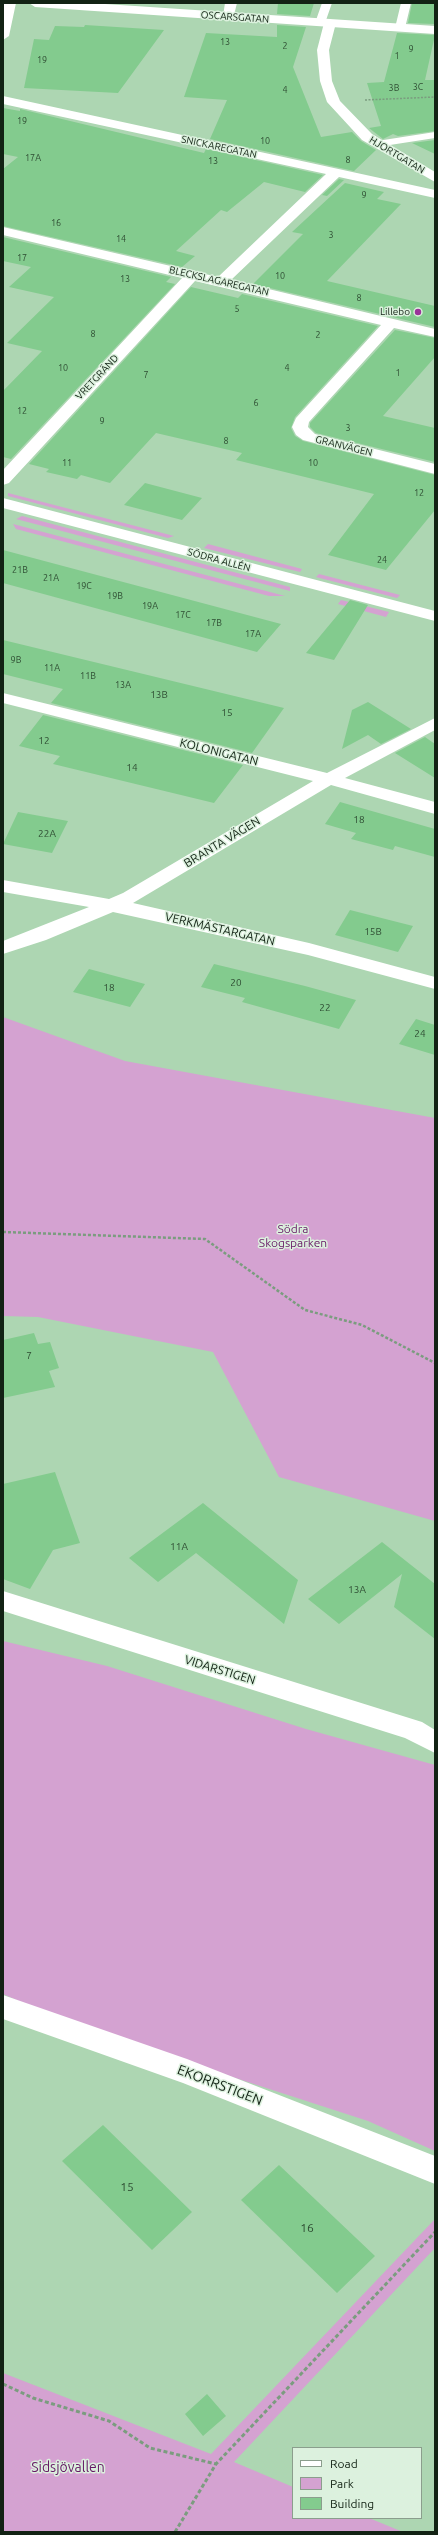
<!DOCTYPE html>
<meta charset="utf-8">
<style>
body{margin:0}
#map{position:relative;width:438px;height:2535px;overflow:hidden;background:#add6b2;font-family:Ubuntu,sans-serif}
canvas{display:block}
.frame{position:absolute;inset:0;border:4px solid #122214;pointer-events:none}
.legend{position:absolute;left:292px;top:2447px;width:130px;height:72px;box-sizing:border-box;background:#dcf1de;border:1px solid #8b9e8d;margin:0;padding:5px 7px;list-style:none;font-size:12px;color:#122214}
.legend li{display:flex;align-items:center;gap:8px;height:20px}
.legend b{width:20px;border:1px solid #8b9e8d}
</style>
<div id="map">
<canvas width="438" height="2535"></canvas>
<div class="frame"></div>
<ul class="legend">
<li><b style="height:5px;background:#fff"></b>Road</li>
<li><b style="height:11px;background:#d4a2d1"></b>Park</li>
<li><b style="height:11px;background:#83cb8e"></b>Building</li>
</ul>
</div>
<script>
const g = document.querySelector('canvas').getContext('2d');
g.lineJoin = 'round';
function fillPath(path, color) { g.fillStyle = color; g.fill(path, 'evenodd'); }
const shape = rows => new Path2D(rows.map(r => 'M' + r).join(''));
function strokePath(path, color, width, dash) { g.strokeStyle = color; g.lineWidth = width; g.lineCap = dash ? 'butt' : 'round'; g.setLineDash(dash || []); g.stroke(path); }
function label(font, color, halo, rows, align = 'center') {
  g.font = font + ' Ubuntu,sans-serif'; g.lineWidth = 3; g.setLineDash([]); g.textBaseline = 'middle'; g.strokeStyle = halo; g.fillStyle = color; for (const [text, x, y, turn = 0] of rows) {
    g.save(); g.translate(x, y); g.rotate((+turn || 0) * Math.PI / 180); g.textAlign = isNaN(turn) ? turn : align; if (halo) g.strokeText(text, 0, 0); g.fillText(text, 0, 0); g.restore();
  }
}
fillPath(shape([
 [8,493,174,536,168,538,8,496],
 [22,516,290,587,290,591,16,519],
 [13,524,285,596,269,596,16,529],
 [208,544,302,569,300,572,204,548],
 [319,574,400,595,397,598,316,577],
 [341,600,389,612,386,617,338,604],
 [3,1017,125,1061,435,1118,435,1521,279,1477,213,1352,38,1317,3,1316],
 [3,1641,107,1666,306,1729,435,1765,435,2151,368,2121,72,2025,3,1994],
 [435,2219,435,2248,234,2462,293,2487,293,2518,369,2518,403,2532,3,2532,3,2373,211,2454]
]), '#d4a2d1');
fillPath(shape([
 [278,3,314,3,310,16,277,14],
 [412,3,435,3,435,24,408,23],
 [85,25,164,30,118,93,24,88,34,39,49,40,55,26,84,27],
 [277,25,306,27,293,67,321,137,352,132,361,141,376,150,354,171,210,139,227,100,184,97,206,33,277,37],
 [397,33,435,35,425,80,435,80,435,131,398,136,393,134,383,139,369,128,381,126,367,83,384,82],
 [3,108,20,111,20,109,204,153,206,149,323,175,305,192,264,182,227,212,221,210,176,251,195,256,182,267,3,226,3,169,18,157,3,154],
 [435,140,435,154,412,143],
 [339,179,344,180,327,196,322,195],
 [345,183,384,192,377,199,401,204,327,281,435,306,435,327,253,284,303,234,292,232],
 [3,237,171,277,166,282,175,284,11,459,3,457,3,391,42,351,7,343,54,297,9,287,31,267,3,261],
 [191,287,238,298,242,294,378,326,295,417,291,428,295,436,303,441,435,475,435,510,386,570,328,555,374,494,236,460,242,453,156,433,110,483,81,475,77,479,46,472,49,469,29,464],
 [395,330,435,338,435,357,383,416,435,428,435,462,316,433,310,427,310,423],
 [145,483,202,498,182,520,124,505],
 [3,550,281,624,257,652,3,583],
 [350,600,368,605,334,660,306,653],
 [3,640,284,708,252,753,51,703,63,689,3,674],
 [368,702,411,729,381,744,368,735,342,749,352,710],
 [43,715,243,765,214,803,53,764,60,756,19,746],
 [425,737,435,744,435,778,395,753],
 [340,802,435,829,435,857,395,846,393,850,351,839,356,833,325,824],
 [18,812,68,821,52,853,3,844],
 [350,910,413,926,398,952,335,935],
 [214,964,305,986,356,1000,339,1029,242,1002,245,998,201,987],
 [89,969,145,984,130,1007,73,992],
 [416,1019,435,1025,435,1055,399,1044],
 [34,1333,38,1344,50,1342,59,1368,49,1371,55,1387,3,1398,3,1340],
 [55,1472,80,1543,53,1550,30,1589,3,1579,3,1484],
 [203,1503,298,1580,284,1624,196,1553,158,1582,129,1558],
 [382,1542,435,1584,435,1639,394,1607,402,1574,339,1624,308,1599],
 [103,2125,192,2212,152,2250,62,2161],
 [279,2165,375,2256,337,2293,241,2200],
 [207,2394,226,2416,203,2436,185,2414]
]), '#83cb8e');
strokePath(shape([
 [365,100,435,97]
]), '#7b9c7f', 1.5, [2, 1.5]);
strokePath(shape([
 [3,1232,205,1239,305,1310,362,1325,435,1363]
]), '#7b9c7f', 2.5, [3, 2]);
strokePath(shape([
 [3,2384,33,2398,109,2421,150,2448,216,2464],
 [175,2532,216,2464,435,2232]
]), '#7b9c7f', 3, [4, 2.5]);
fillPath(shape([
 [322,3,332,3,325,23,320,26,315,23,322,3],
 [401,3,411,3,405,28,400,31,395,28,401,3],
 [435,132,435,138,377,147,371,144,377,141,435,132]
]), '#fff');
fillPath(shape([
 [4,3,16,3,9,36,3,40,4,3],
 [225,3,237,3,233,19,229,20,223,16,225,3],
 [330,19,336,23,329,50,332,81,340,101,372,134,435,172,435,182,362,140,327,102,320,81,317,50,324,23,330,19],
 [3,96,435,190,435,198,339,177,231,280,435,329,435,337,394,328,309,422,308,427,315,434,435,464,435,474,303,440,296,435,292,427,296,418,381,325,195,281,9,483,3,485,3,470,182,278,3,235,3,227,218,277,326,174,3,104,3,96],
 [3,693,327,773,435,718,435,730,345,778,435,802,435,814,331,785,133,903,309,943,435,977,435,989,308,955,113,912,46,940,3,954,3,941,89,907,3,892,3,880,109,899,123,893,313,781,3,703,3,693],
 [3,1591,422,1722,435,1730,435,1753,405,1738,3,1611,3,1591],
 [3,1995,187,2059,435,2156,435,2184,183,2083,3,2019,3,1995]
]), '#fff');
fillPath(shape([
 [3,498,435,611,435,621,3,508,3,498]
]), '#fff');
fillPath(shape([
 [29,3,90,3,435,26,435,34,35,7,29,3]
]), '#fff');
for (const [x, y, r, color] of [
 [418,312,4,"#9a3499"]
]) { const dot = new Path2D(); dot.arc(x, y, r, 0, 2 * Math.PI); g.fillStyle = color; g.fill(dot); strokePath(dot, '#dcf1de', 1.5); }
label('9px', '#2e4c32', null, [
 ["13",225,42],
 ["2",285,46],
 ["9",411,49],
 ["1",397,56],
 ["19",42,60],
 ["3C",418,87],
 ["3B",394,88],
 ["4",285,90],
 ["19",22,121],
 ["10",265,141],
 ["17A",33,158],
 ["8",348,160],
 ["13",213,161],
 ["9",364,195],
 ["16",56,223],
 ["3",331,235],
 ["14",121,239],
 ["17",22,258],
 ["10",280,276],
 ["13",125,279],
 ["8",359,298],
 ["5",237,309],
 ["8",93,334],
 ["2",318,335],
 ["10",63,368],
 ["4",287,368],
 ["1",398,373],
 ["7",146,375],
 ["6",256,403],
 ["12",22,411],
 ["9",102,421],
 ["3",348,428],
 ["8",226,441],
 ["11",67,463],
 ["10",313,463],
 ["12",419,493],
 ["24",382,560],
 ["21B",20,570],
 ["21A",51,578],
 ["19C",84,586],
 ["19B",115,596],
 ["19A",150,606],
 ["17C",183,615],
 ["17B",214,623],
 ["17A",253,634],
 ["9B",16,660],
 ["11A",52,668],
 ["11B",88,676],
 ["13A",123,685]
]);
label('10px', '#122214', '#dcf1de', [
 ["OSCARSGATAN",235,17,4],
 ["SNICKAREGATAN",219,147,12],
 ["HJORTGATAN",397,155,31],
 ["BLECKSLAGAREGATAN",219,281,13],
 ["VRETGRÄND",97,377,-47],
 ["GRANVÄGEN",344,446,14],
 ["SÖDRA ALLÉN",219,560,15]
]);
label('10px', '#122214', '#dcf1de', [
 ["Lillebo",410,312]
], 'right');
label('10px', '#2e4c32', null, [
 ["13B",159,695],
 ["15",227,713],
 ["12",44,741],
 ["14",132,768],
 ["18",359,820],
 ["22A",47,834],
 ["15B",373,932],
 ["20",236,983],
 ["18",109,988],
 ["22",325,1008],
 ["24",420,1034],
 ["7",29,1356],
 ["11A",179,1547],
 ["13A",357,1590]
]);
label('12px', '#122214', '#dcf1de', [
 ["KOLONIGATAN",219,752,14],
 ["BRANTA VÄGEN",222,842,-31],
 ["VERKMÄSTARGATAN",220,929,13],
 ["VIDARSTIGEN",220,1670,17]
]);
label('12px', '#671966', '#dcf1de', [
 ["Södra",293,1229],
 ["Skogsparken",293,1243]
]);
label('12px', '#2e4c32', null, [
 ["15",127,2187],
 ["16",307,2228]
]);
label('14px', '#122214', '#dcf1de', [
 ["EKORRSTIGEN",220,2085,21]
]);
label('14px', '#671966', '#dcf1de', [
 ["Sidsjövallen",68,2467]
]);
</script>
